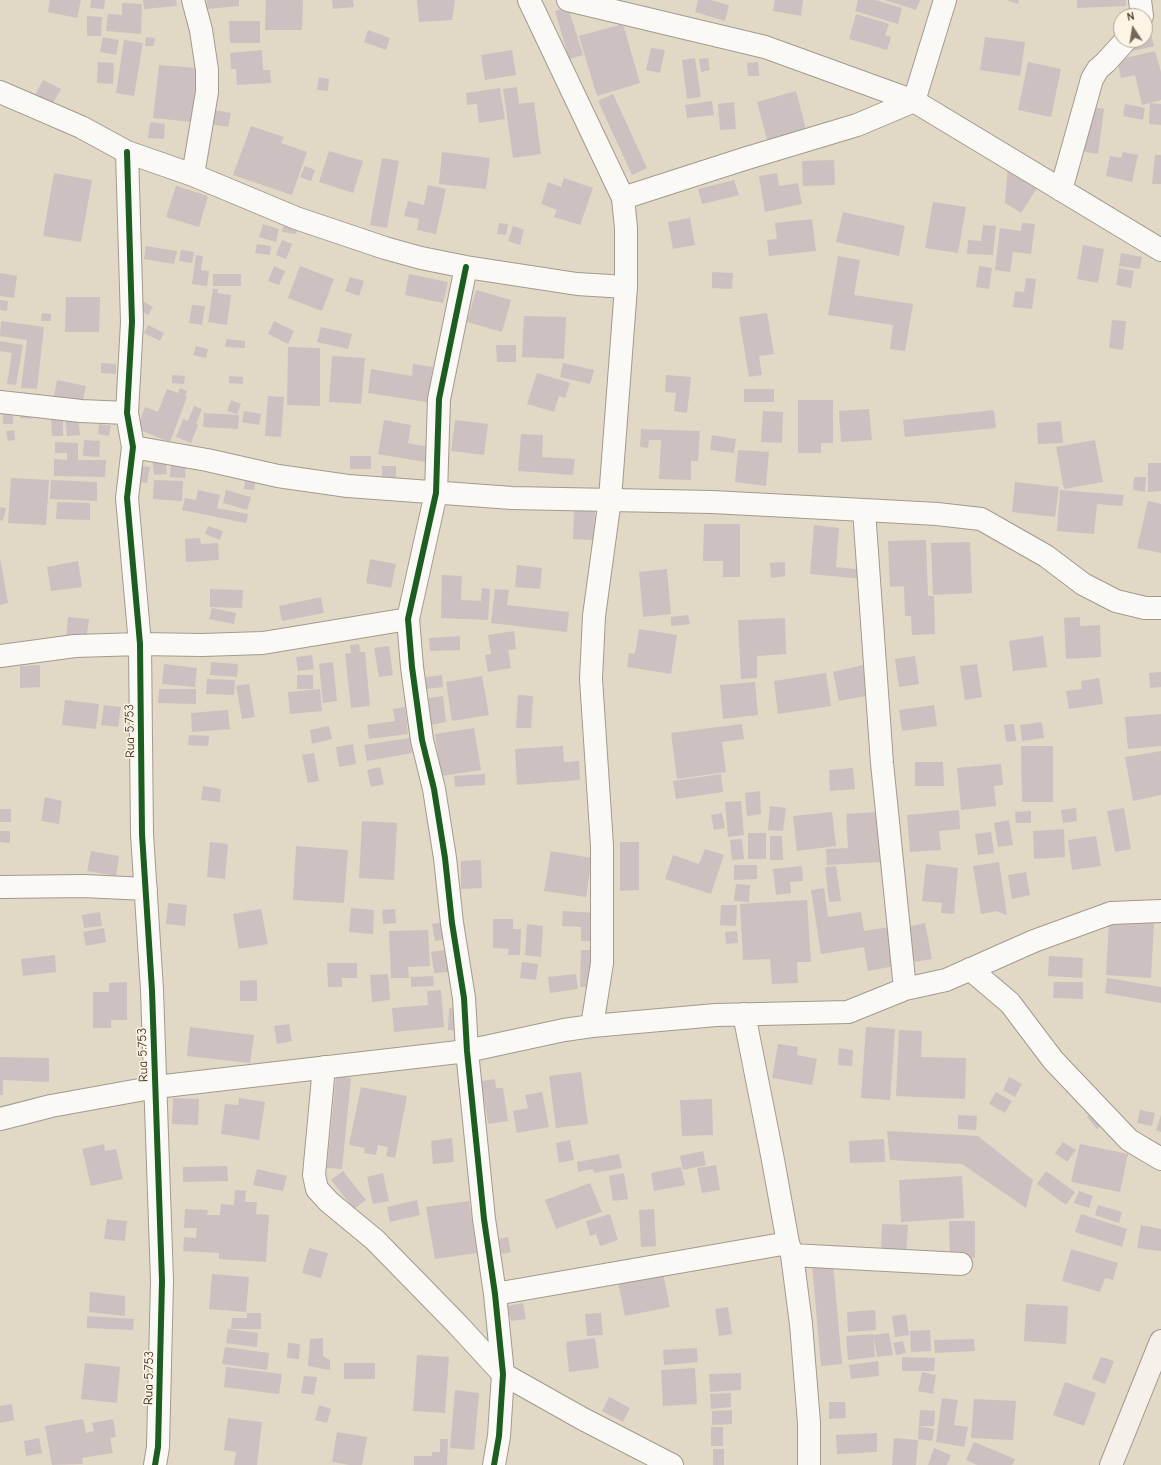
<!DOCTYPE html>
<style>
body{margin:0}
#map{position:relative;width:1161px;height:1465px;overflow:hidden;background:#e2d8c6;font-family:"Comic Neue",sans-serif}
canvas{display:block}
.north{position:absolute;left:1113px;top:8px;width:40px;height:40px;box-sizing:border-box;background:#fcf5e5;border:1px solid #afa495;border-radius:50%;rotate:348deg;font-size:11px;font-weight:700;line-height:16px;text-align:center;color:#3b2a1e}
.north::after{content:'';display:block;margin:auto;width:14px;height:18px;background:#756759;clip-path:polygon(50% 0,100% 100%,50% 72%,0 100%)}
</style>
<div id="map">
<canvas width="1161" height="1465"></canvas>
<div class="north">N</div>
</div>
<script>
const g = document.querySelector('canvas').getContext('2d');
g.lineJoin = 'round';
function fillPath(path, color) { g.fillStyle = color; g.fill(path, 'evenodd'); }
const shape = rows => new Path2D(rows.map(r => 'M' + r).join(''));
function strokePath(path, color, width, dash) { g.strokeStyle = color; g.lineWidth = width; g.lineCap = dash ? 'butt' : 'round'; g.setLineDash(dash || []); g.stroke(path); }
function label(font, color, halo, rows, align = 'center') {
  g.font = font + ' "Comic Neue",sans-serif'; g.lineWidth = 3; g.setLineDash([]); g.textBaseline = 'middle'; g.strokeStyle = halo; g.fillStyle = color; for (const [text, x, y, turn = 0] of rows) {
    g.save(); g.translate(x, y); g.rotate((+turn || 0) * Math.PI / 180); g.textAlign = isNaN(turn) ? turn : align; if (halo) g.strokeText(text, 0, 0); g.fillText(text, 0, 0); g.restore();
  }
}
fillPath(shape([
 [50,0,81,0,77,18,48,12],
 [91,0,105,0,104,9,90,8],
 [143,0,176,0,177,6,144,9],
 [207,0,239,0,239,6,207,9],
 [266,0,303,0,302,30,265,30],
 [332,0,353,0,354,7,333,9],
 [417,0,455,0,452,20,419,22],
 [698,0,710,0,729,5,725,21,695,12],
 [775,0,803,0,801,16,773,11],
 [858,0,875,0,902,8,898,24,855,11],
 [885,0,920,0,916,10],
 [1006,0,1019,0,1018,4],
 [1077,0,1126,0,1126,6,1077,8],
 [122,3,142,4,141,34,106,31,108,14,122,15],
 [568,7,583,55,569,59,555,11],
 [856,14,889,24,885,35,891,37,887,50,849,39],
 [87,16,102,17,101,36,87,36],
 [229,21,260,21,260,43,230,43],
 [623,24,640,83,597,96,579,36],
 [368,30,390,38,386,50,364,42],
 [1151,34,1154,46,1133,51,1131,40,1145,40,1145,35],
 [103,37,119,40,116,55,100,52],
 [146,37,155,38,154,46,145,46],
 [985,37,1025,42,1020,76,980,70],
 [124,40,143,43,134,96,116,93],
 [651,48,665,50,660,73,646,70],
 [262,50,263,70,270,70,271,83,237,85,236,69,231,69,230,53],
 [512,50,516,75,485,80,481,55],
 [1155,51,1161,72,1161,100,1142,105,1135,75,1121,78,1117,60],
 [695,58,701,97,687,99,682,60],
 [708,58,710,70,701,72,699,59],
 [98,62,114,63,113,84,97,83],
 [758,62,759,76,748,76,747,63],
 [1028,62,1061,69,1051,117,1018,110],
 [159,65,197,68,192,122,153,118],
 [319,77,329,79,328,91,317,90],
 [43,80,61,89,52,105,35,95],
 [517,87,519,104,534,102,541,154,513,158,503,89],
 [500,88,505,119,479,123,477,104,467,105,466,93],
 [796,91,807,133,768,143,757,102],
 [613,94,647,168,632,175,598,101],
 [712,101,714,115,687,118,685,105],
 [734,102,736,129,720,130,718,104],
 [1150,103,1161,104,1161,125,1149,124],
 [1125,104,1145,108,1143,120,1123,116],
 [1087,106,1104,109,1098,154,1081,151],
 [214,110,231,113,228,127,210,124],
 [150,122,165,124,164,139,148,138],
 [251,126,284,137,281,143,307,152,292,195,233,175],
 [329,151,363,161,353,193,319,182],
 [442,152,490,158,486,189,439,184],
 [1123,152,1138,155,1132,182,1106,176,1110,156,1121,158],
 [1155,155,1161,155,1161,184,1152,184],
 [382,158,399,161,387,228,370,225],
 [834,160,835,185,803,186,802,161],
 [1008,164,1039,185,1021,213,1005,203],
 [305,166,315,170,311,181,300,177],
 [54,173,92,180,81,242,43,236],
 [777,173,779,186,798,183,802,204,765,212,759,176],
 [564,178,593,188,580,225,554,217,557,210,541,204,548,182,561,187],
 [734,180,739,195,702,204,698,189],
 [428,185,446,189,436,234,417,230,419,219,404,216,408,201,424,205],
 [176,186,208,196,199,227,166,217],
 [933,202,966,207,958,253,925,248],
 [843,212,905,226,899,256,836,242],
 [690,218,695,245,673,249,668,222],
 [285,219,299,221,296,234,282,232],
 [812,219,816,251,769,256,767,240,777,239,775,223],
 [499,223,508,224,506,235,497,234],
 [1022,223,1035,224,1031,254,1013,252,1010,272,995,270,1000,228,1021,231],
 [263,224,279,229,276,242,259,237],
 [983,225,996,226,993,255,967,254,968,240,981,241],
 [513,226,524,230,520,245,508,241],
 [282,240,292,244,286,259,276,255],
 [257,244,271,246,270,255,255,253],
 [1083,245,1104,249,1098,283,1077,279],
 [146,246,177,251,174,264,144,259],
 [181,250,194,252,192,263,179,261],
 [1121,253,1142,257,1140,269,1119,266],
 [196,255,203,256,201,270,209,271,207,286,192,284],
 [838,256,860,260,854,295,913,304,905,351,890,349,893,325,828,315],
 [274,266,285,271,279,285,268,281],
 [300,266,334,279,322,311,288,298],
 [979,266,992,268,989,289,976,287],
 [1119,268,1134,271,1131,288,1116,285],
 [712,272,733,273,732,289,712,288],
 [0,273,17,276,14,298,0,296],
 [213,274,241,274,241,286,213,286],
 [409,274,448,282,443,303,405,295],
 [350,277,364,281,359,296,345,291],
 [1026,278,1036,279,1032,309,1013,307,1015,291,1024,292],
 [213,289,218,289,217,293,231,295,227,325,208,322],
 [476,290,511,300,502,332,467,322],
 [66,297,100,297,99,332,65,332],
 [0,300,8,301,7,311,0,310],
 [143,301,153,307,148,315,139,310],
 [192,305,205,306,202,325,189,323],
 [42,313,51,314,51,321,41,321],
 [767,313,774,354,759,356,762,375,749,377,739,317],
 [524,316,566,317,564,359,522,357],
 [1112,320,1126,321,1123,350,1109,348],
 [1,321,44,327,37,389,21,388,27,340,0,336],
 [274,321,294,331,288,344,268,334],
 [148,325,164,333,160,341,144,333],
 [321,327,352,334,348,349,317,342],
 [226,339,245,341,245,348,225,347],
 [0,341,23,345,16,385,7,384,12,353,0,351],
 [496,345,516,345,516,362,497,362],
 [196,346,208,349,206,358,193,355],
 [288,347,320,348,320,406,287,405],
 [332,356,365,358,361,404,329,402],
 [101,363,116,364,116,374,101,373],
 [563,363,594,370,590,384,560,377],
 [413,364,433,367,427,402,368,393,371,369,412,376],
 [537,373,570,383,565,398,559,396,554,412,527,404],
 [172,375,185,376,184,384,172,383],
 [666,375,691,377,687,413,674,411,676,393,665,392],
 [229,376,243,377,243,384,229,383],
 [57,380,86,386,82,403,54,397],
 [180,388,187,391,185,396,187,397,170,442,137,429,145,407,158,412,167,389,178,393],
 [744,389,774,389,774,402,744,402],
 [268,396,284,397,281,437,265,436],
 [231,400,241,404,237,414,227,411],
 [798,400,833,400,833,443,821,443,821,453,798,453],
 [194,406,202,409,196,424,198,425,191,443,176,437,183,419,188,421],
 [3,407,13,407,13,424,3,424],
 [869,409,872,440,841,442,839,411],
 [21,410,32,412,31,419,20,418],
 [994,410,996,428,905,437,903,420],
 [244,411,261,414,259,425,242,422],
 [763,411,783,412,782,443,761,442],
 [204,413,239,415,238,429,203,427],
 [78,414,80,435,67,436,65,416],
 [51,420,63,420,63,436,52,436],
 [384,420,411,425,408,443,428,447,425,462,378,454],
 [455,420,488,424,484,455,451,451],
 [1061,421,1063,443,1038,444,1037,423],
 [99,424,111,426,109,436,98,434],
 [641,429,700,431,698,461,691,461,691,480,659,479,661,440,649,440,648,448,640,447],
 [14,430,15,440,8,441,6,431],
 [521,434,543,435,542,457,575,459,573,475,518,471],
 [712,435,736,439,734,453,710,450],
 [84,440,100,441,99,457,83,456],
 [1095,440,1103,482,1064,489,1056,447],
 [55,442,78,443,78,460,106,460,105,477,54,476,54,459,67,460,67,453,55,453],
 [738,450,769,452,766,486,735,482],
 [350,456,371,456,371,469,350,469],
 [152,457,165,457,167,474,154,475],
 [171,460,186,461,185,478,170,477],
 [1148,463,1161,463,1161,491,1148,492],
 [135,465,150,467,147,483,133,481],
 [382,466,396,466,396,480,382,480],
 [246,475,256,477,254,490,244,489],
 [1134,477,1146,477,1145,492,1133,490],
 [11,478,49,480,46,525,8,523],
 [51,480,97,482,97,501,50,499],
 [154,480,183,481,182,501,153,499],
 [1015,482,1059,487,1055,517,1012,512],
 [198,490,220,495,217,508,248,514,246,523,182,510,185,498,196,500],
 [226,490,251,497,247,510,223,503],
 [1060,490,1124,495,1122,506,1097,504,1094,534,1057,531],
 [1148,501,1161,504,1161,553,1137,548],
 [57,502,90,503,90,520,56,519],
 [0,507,6,508,3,521,0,520],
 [574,511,595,511,594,540,573,539],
 [704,524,740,524,740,577,723,577,723,561,703,561],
 [814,525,839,528,836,567,865,570,864,579,810,574],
 [208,526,223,531,220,540,205,534],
 [200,538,201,544,218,543,219,560,186,562,185,539],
 [926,540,928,596,934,596,935,634,912,635,911,616,905,616,904,586,890,587,888,541],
 [970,542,972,593,933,595,931,543],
 [0,558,8,603,0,605],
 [370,559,396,564,391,588,366,583],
 [78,561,82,587,51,591,47,567],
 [785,562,785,576,771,578,770,563],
 [517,565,542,568,540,589,515,587],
 [667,569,671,614,643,617,639,572],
 [442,575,462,576,461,600,481,601,482,588,490,589,488,620,441,618],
 [210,589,243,590,242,608,210,607],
 [495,589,509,590,507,605,569,612,567,632,491,623],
 [321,597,324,613,282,621,279,606],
 [212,608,236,613,234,624,209,619],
 [688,615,690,624,671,626,671,617],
 [68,617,89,619,86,640,66,638],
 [1080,617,1080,626,1100,625,1101,657,1066,659,1064,618],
 [785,618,786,654,757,656,757,678,741,679,738,620],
 [639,629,677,635,671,674,627,667,629,653,635,654],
 [514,631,516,649,508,650,511,668,488,672,485,655,491,654,488,635],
 [460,636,460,650,430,651,429,638],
 [1043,636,1047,667,1013,671,1009,641],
 [359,644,360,652,365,652,370,706,351,708,345,654,351,653,350,645],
 [389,646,393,675,379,677,374,648],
 [312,655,314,669,298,671,296,657],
 [915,656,919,684,899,687,895,659],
 [211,662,238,664,237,677,210,675],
 [333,662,337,701,323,703,319,664],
 [164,664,197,668,195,687,162,684],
 [977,664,982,697,965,700,960,666],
 [40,665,40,687,20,688,20,666],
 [863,665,870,695,839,701,833,672],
 [1161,672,1161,687,1150,688,1149,673],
 [826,673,831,706,778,714,774,681],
 [297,675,313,675,313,689,297,689],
 [442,675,443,687,420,690,418,678],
 [482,676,489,715,452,721,446,682],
 [1099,678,1103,704,1069,709,1066,691,1082,689,1081,681],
 [207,679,235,680,234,695,206,694],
 [755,682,758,715,723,719,720,685],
 [249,684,255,717,242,719,236,686],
 [159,689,196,689,196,704,158,703],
 [320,689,322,711,290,714,288,692],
 [518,695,533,696,531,728,516,728],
 [443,696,446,722,430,725,427,698],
 [65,700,99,704,96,729,62,725],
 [104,705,121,707,118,727,101,725],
 [934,705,937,726,902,731,899,710],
 [405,707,408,734,369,739,367,725,395,721,393,709],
 [228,710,230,729,192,732,191,713],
 [1161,714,1161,746,1128,749,1125,717],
 [1042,722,1044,738,1022,741,1020,725],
 [742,724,744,739,722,742,726,772,677,779,671,733],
 [1014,724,1016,741,1006,742,1004,725],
 [329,726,332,739,312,744,310,730],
 [474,728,481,770,441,776,435,734],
 [189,735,209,736,208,746,188,745],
 [410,738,412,753,367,761,364,745],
 [353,744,356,764,339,767,336,747],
 [563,746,564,762,579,761,580,780,517,785,515,749],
 [1021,746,1053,746,1053,802,1022,802],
 [1161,751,1161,795,1133,801,1125,757],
 [314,753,319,781,308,783,302,755],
 [915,762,943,762,944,786,915,786],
 [1001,764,1003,785,994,786,996,806,961,810,957,768],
 [380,767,384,784,371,787,367,770],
 [853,768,855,789,830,791,829,770],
 [485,774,485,785,455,787,454,776],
 [721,774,723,792,676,799,673,781],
 [203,786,221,789,220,802,201,800],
 [760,791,761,814,747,816,745,793],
 [45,797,62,801,59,824,41,821],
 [741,801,744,835,728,837,725,802],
 [770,806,786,808,783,831,768,830],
 [1076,808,1077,821,1063,823,1061,810],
 [1124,808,1131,849,1115,852,1107,811],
 [0,809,11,809,11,822,0,822],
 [959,810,960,829,939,831,941,850,910,852,907,815],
 [1031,811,1031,823,1016,823,1015,812],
 [832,812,836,846,797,851,793,816],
 [878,812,881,862,827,865,826,849,848,848,846,814],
 [722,813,725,828,714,830,711,815],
 [1009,820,1013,845,998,847,994,823],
 [362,821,397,823,394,880,359,878],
 [1064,829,1065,857,1034,859,1033,831],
 [0,831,10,831,10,843,0,842],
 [991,832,994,853,978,855,975,834],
 [748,833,766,833,766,859,748,859],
 [770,836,782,836,783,860,770,860],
 [1096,836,1101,866,1072,870,1068,840],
 [742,839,744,859,732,860,730,840],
 [210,842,228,844,225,879,207,877],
 [620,842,639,842,639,890,620,891],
 [296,846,348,850,344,903,293,900],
 [705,849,724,855,711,894,665,879,673,855,699,864],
 [91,851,119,856,116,876,87,871],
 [551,851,592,858,586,897,544,891],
 [481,860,482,888,461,889,461,861],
 [999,862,1007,915,996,911,981,914,973,866],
 [926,864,958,868,954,914,941,913,942,903,922,901],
 [734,865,757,865,757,879,734,880],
 [802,866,803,881,790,882,791,893,776,895,773,869],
 [836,866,841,901,829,902,825,867],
 [1026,872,1030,895,1012,899,1008,875],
 [736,884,750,885,749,902,734,901],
 [824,888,828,917,861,912,864,931,889,927,895,966,868,971,864,947,821,954,811,890],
 [807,900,811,962,797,962,798,983,772,984,770,959,743,960,740,904],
 [168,903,187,905,185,926,166,924],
 [721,905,737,905,736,926,720,925],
 [351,908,374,910,373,934,349,932],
 [261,909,268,944,239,949,233,914],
 [395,909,396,923,383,924,382,910],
 [563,911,596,913,594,941,581,941,581,927,562,926],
 [100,912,102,926,84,928,82,915],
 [493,919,513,919,513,929,521,929,520,955,508,955,509,949,493,948],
 [1109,920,1154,922,1151,978,1106,975],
 [443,922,447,939,435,941,432,924],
 [925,923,932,959,915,962,908,927],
 [527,924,543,926,541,957,525,955],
 [104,928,106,942,86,946,83,932],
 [428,930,430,966,408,967,409,978,391,978,389,931],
 [737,931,738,943,726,944,725,932],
 [447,950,450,972,434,973,431,952],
 [581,950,595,950,595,987,580,987],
 [55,955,56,972,23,976,21,959],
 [1049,956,1083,958,1082,978,1048,976],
 [522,962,538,964,536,980,520,978],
 [327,963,357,963,357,978,342,978,342,987,328,987],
 [388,974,390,1000,372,1002,370,975],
 [576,974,578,989,550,993,548,977],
 [433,976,434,986,411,987,411,977],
 [1107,978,1161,987,1161,1003,1105,993],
 [257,980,257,1001,240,1001,240,981],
 [127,982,127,1020,111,1020,111,1028,93,1028,93,992,109,992,109,983],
 [1054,982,1083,982,1083,999,1053,998],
 [441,990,444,1027,394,1032,392,1008,428,1005,427,991],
 [449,1008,460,1009,459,1031,448,1030],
 [289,1024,292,1041,277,1044,274,1026],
 [190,1027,254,1035,250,1063,187,1056],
 [866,1027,895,1029,890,1100,861,1098],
 [899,1030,922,1031,921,1057,966,1058,965,1099,896,1096],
 [778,1044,798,1047,797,1055,817,1059,812,1085,772,1078],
 [839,1048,853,1050,852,1066,838,1065],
 [0,1057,49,1058,49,1082,3,1080,3,1095,0,1095],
 [581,1072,588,1124,556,1128,549,1076],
 [336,1076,351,1078,342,1169,327,1168],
 [1009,1077,1022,1084,1015,1097,1003,1090],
 [495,1079,496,1088,503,1088,508,1121,488,1124,481,1081],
 [361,1087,407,1096,395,1158,386,1156,388,1147,378,1145,376,1155,364,1153,365,1148,349,1145],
 [542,1092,549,1127,517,1133,513,1111,528,1108,525,1095],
 [996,1092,1012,1101,1005,1113,989,1104],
 [173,1098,199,1099,198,1125,172,1124],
 [239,1098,265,1102,259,1140,221,1134,225,1104,238,1105],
 [712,1099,713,1135,682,1136,680,1100],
 [1140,1110,1155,1113,1152,1126,1137,1123],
 [1094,1111,1105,1122,1097,1129,1087,1117],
 [958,1115,977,1116,976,1130,958,1129],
 [1161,1115,1161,1132,1156,1130],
 [887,1131,978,1136,1033,1180,1026,1208,962,1164,890,1160],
 [452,1138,454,1162,433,1164,431,1141],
 [884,1139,885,1162,850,1163,849,1141],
 [570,1140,574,1160,559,1163,556,1143],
 [1063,1142,1076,1150,1067,1162,1055,1153],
 [104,1144,105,1151,116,1149,123,1179,91,1186,82,1149],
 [1080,1144,1128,1154,1120,1192,1071,1182],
 [703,1151,706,1165,683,1170,680,1156],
 [619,1154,622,1168,594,1173,593,1169,578,1172,577,1162],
 [716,1165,720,1190,702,1193,697,1168],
 [227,1166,228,1181,183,1182,183,1167],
 [681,1167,685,1185,654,1191,651,1173],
 [257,1169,287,1176,283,1191,253,1185],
 [343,1171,366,1200,354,1209,331,1180],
 [1046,1171,1075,1192,1066,1205,1037,1184],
 [383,1173,389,1201,373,1204,367,1177],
 [624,1173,628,1199,613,1201,609,1176],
 [962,1176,964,1218,901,1222,899,1180],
 [590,1183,602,1212,556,1229,545,1200],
 [235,1190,246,1191,245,1202,257,1202,256,1214,269,1215,266,1262,219,1259,219,1253,183,1251,184,1237,196,1238,197,1228,184,1228,185,1209,208,1210,207,1215,220,1215,221,1204,234,1205],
 [1079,1191,1093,1196,1089,1208,1074,1203],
 [417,1200,420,1215,390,1222,387,1207],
 [469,1201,477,1253,435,1259,426,1207],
 [1098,1205,1122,1212,1119,1223,1095,1215],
 [654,1209,656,1246,641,1247,639,1210],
 [610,1214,618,1240,600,1246,596,1234,590,1236,586,1221],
 [1081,1214,1127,1229,1122,1247,1075,1232],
 [107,1219,127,1221,125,1241,104,1239],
 [949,1221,975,1221,975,1258,950,1259],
 [882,1224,908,1225,906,1255,881,1254],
 [1141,1225,1161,1229,1161,1251,1137,1248],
 [508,1237,511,1252,502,1254,499,1239],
 [309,1248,328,1253,321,1278,302,1273],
 [1071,1249,1118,1263,1113,1280,1105,1278,1100,1292,1062,1281],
 [833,1263,842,1364,821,1366,812,1265],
 [662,1269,670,1307,625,1316,617,1278],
 [212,1274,249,1277,246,1312,209,1309],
 [90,1292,125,1296,125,1316,89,1312],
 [523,1303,526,1319,511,1321,507,1306],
 [1026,1304,1068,1306,1066,1344,1024,1341],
 [728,1307,732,1334,719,1336,715,1309],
 [875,1310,876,1330,848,1332,847,1312],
 [247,1313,261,1313,261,1329,231,1329,232,1318,247,1318],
 [601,1313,603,1335,587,1336,585,1314],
 [906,1314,909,1335,895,1337,892,1316],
 [87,1316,134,1319,133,1330,87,1328],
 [228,1329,258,1333,257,1347,226,1343],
 [930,1330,931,1351,911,1352,910,1331],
 [889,1333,893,1355,877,1357,873,1335],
 [873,1334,875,1357,848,1360,846,1336],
 [323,1338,323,1356,330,1360,330,1370,308,1366,310,1339],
 [595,1338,599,1368,569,1372,566,1342],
 [974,1339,975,1351,935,1353,934,1340],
 [903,1341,906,1353,896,1355,893,1343],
 [288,1343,300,1344,299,1359,287,1358],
 [225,1347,269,1353,267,1370,222,1364],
 [697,1348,698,1362,664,1365,663,1350],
 [417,1355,449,1357,445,1413,413,1411],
 [902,1357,935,1358,934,1371,902,1371],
 [1101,1357,1114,1361,1105,1384,1092,1379],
 [878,1361,879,1376,851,1379,849,1365],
 [85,1363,120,1367,117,1403,81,1399],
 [344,1363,375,1363,375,1379,344,1379],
 [226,1367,282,1374,279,1394,224,1387],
 [695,1368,697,1404,663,1406,661,1370],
 [922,1372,936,1375,933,1394,918,1391],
 [741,1373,741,1390,710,1392,709,1374],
 [304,1376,317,1377,314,1395,301,1393],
 [1065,1382,1096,1393,1084,1426,1053,1415],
 [455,1390,479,1393,474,1450,450,1448],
 [731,1393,731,1407,711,1409,710,1394],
 [609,1397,630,1408,623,1422,602,1411],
 [942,1398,958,1400,954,1425,968,1427,964,1447,936,1442],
 [974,1399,1016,1401,1013,1440,971,1438],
 [829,1402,845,1402,846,1418,829,1419],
 [12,1404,14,1420,0,1423,0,1406],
 [319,1405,331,1409,327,1423,315,1420],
 [732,1410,732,1424,712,1425,712,1411],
 [920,1410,935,1411,934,1426,919,1426],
 [228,1418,262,1422,257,1465,234,1465,236,1452,224,1450],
 [83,1419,86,1433,94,1431,92,1423,113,1419,116,1437,110,1438,113,1453,82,1458,83,1464,52,1465,45,1426],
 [919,1426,934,1429,932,1441,918,1439],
 [711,1427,723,1427,723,1446,711,1446],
 [337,1432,367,1437,362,1465,349,1465,332,1462],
 [877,1433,877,1452,837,1454,836,1435],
 [39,1438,42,1453,26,1456,24,1441],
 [894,1438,918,1440,916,1465,892,1465],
 [440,1439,448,1439,447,1465,414,1465,414,1456,432,1456,432,1452,440,1452],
 [974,1442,1015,1459,1012,1465,977,1465,966,1460],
 [934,1448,951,1455,947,1465,928,1465],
 [713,1449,724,1449,724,1465,713,1465]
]), '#ccc1c0');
const street = shape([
 [529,0,623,198,626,228,626,287,610,499,594,616,591,679,602,846,602,963,592,1026],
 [568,0,765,47,914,101,1161,250],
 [1140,0,1142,16],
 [0,92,81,127,127,152,193,175,296,218,385,248,421,258,466,267,577,284,626,287],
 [914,101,945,0],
 [127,152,132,322,127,413,133,447,127,498,140,644,142,834,152,990,162,1281,158,1447,155,1465],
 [193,175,207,92,207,70,201,30,193,0],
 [1061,190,1092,79,1098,69,1106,62,1126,40],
 [623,198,744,159,857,125,914,101],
 [466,267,439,399,436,493,408,619,412,667,422,740,434,789,445,858,452,923,464,998,467,1051,484,1219,495,1294,503,1374,499,1436,494,1465],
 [0,402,81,411,127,413],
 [133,447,207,460,278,476,348,486,512,498,712,502,864,510,937,514,981,519,1046,556,1083,584,1116,601,1145,608,1161,608],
 [864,510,882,763,905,989],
 [0,656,75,646,140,644,202,645,263,643,408,619],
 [0,887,84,886,146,889],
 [970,969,1010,1003,1053,1060,1129,1140,1161,1159],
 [744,1014,773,1160,788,1243,792,1255,801,1324,809,1423,809,1465],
 [324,1067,314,1175,317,1189,329,1202,375,1240,458,1325,503,1374,583,1419,672,1465],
 [0,1119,51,1106,156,1087,467,1051,564,1030,592,1026,716,1015,848,1012,905,989,946,980,1034,941,1111,913,1161,911],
 [792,1255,961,1264],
 [495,1294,788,1243]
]);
const secondary = shape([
 [1111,1465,1161,1341]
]);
strokePath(street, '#a29a8e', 24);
strokePath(secondary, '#a29a8e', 24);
strokePath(street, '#fbf9f6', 22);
strokePath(secondary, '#f5f0e9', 22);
strokePath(shape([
 [127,152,132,322,127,413,133,447,127,498,140,644,142,834,152,990,162,1281,158,1447,155,1465],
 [466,267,439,399,436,493,408,619,412,667,422,740,434,789,445,858,452,923,464,998,467,1051,484,1219,495,1294,503,1374,499,1436,494,1465]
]), '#1b5e20', 6);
label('13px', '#3b2a1e', '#fcf5e5', [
 ["Rua 5.753",130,731,-91],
 ["Rua 5.753",143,1055,-92],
 ["Rua 5.753",149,1378,-89]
]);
</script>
